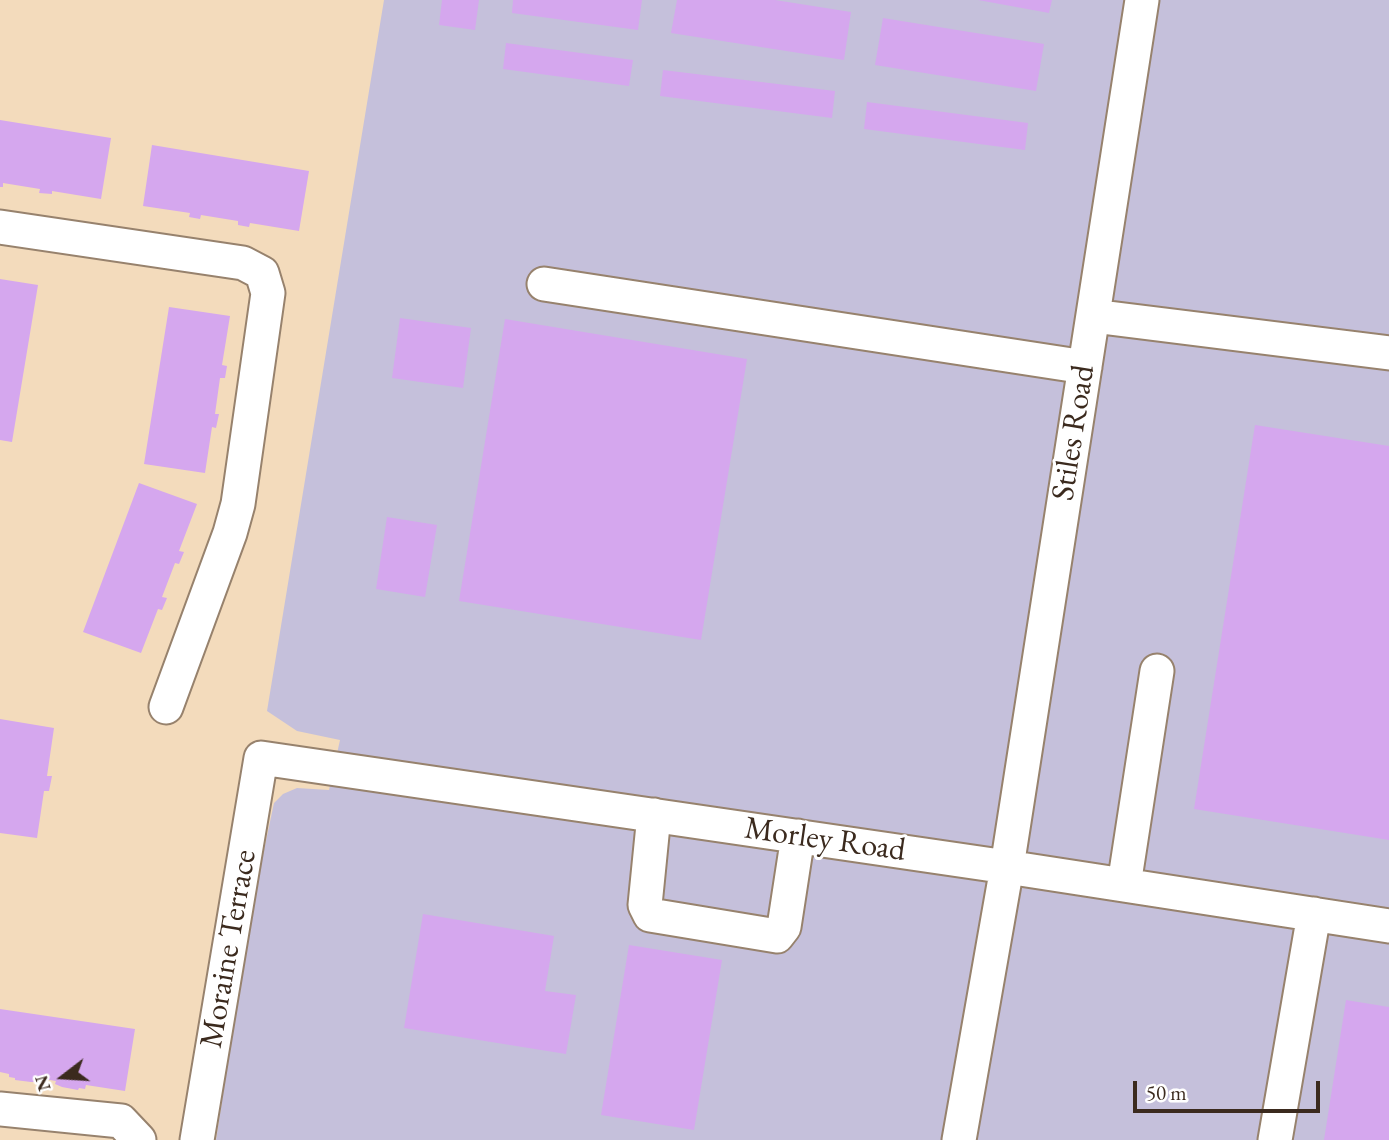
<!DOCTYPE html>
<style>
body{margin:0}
#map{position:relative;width:1389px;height:1140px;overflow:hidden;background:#f3dbbc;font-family:"EB Garamond",serif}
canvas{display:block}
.north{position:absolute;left:28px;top:1042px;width:70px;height:70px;-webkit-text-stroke:5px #fff;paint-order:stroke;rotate:253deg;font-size:19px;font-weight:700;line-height:28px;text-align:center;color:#3b2a1e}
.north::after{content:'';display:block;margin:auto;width:24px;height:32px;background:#3b2a1e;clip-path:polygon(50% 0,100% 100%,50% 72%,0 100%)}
.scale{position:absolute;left:1133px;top:1081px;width:187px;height:32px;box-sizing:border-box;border:4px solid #3b2a1e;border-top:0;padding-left:9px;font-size:21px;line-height:24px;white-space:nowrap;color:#3b2a1e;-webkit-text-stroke:5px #fff;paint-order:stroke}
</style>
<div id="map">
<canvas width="1389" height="1140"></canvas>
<div class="north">N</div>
<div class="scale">50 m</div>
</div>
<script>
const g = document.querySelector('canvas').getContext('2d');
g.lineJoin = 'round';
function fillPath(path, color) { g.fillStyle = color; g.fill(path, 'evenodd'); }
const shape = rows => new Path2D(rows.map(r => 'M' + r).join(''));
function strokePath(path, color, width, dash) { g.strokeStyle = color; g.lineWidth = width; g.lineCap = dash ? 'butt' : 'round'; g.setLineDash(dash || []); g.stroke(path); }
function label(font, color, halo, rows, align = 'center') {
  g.font = font + ' "EB Garamond",serif'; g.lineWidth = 6; g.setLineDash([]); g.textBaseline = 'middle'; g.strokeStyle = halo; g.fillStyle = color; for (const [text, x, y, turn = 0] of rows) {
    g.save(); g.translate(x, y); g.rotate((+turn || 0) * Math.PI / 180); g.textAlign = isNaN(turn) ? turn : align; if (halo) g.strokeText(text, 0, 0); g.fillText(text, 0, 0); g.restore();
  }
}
fillPath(shape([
 [384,0,1389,0,1389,1140,216,1140,251,911,274,803,283,794,297,788,329,790,340,740,297,731,267,711]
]), '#c5c0db');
fillPath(shape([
 [442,0,479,0,475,30,439,25],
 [513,0,642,0,638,30,512,13],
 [677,0,775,0,851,12,844,60,671,33],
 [978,0,1052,0,1049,13],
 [883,18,1044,44,1036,91,875,65],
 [506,43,633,60,629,86,503,69],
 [663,70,835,91,832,118,660,96],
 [867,102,1028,123,1025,150,864,129],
 [0,120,111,138,101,199,52,191,52,194,39,193,40,189,3,183,3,187,0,187],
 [152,145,309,171,299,231,250,223,249,227,238,225,238,221,201,215,200,219,189,217,190,213,143,206],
 [0,279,38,285,12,442,0,440],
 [169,307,230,316,222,365,227,366,225,378,220,378,215,414,219,414,216,428,212,427,205,473,144,464],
 [400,318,471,328,463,388,392,378],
 [505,319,747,359,701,640,459,601],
 [1255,425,1389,446,1389,840,1194,809],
 [139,483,197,504,179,551,184,552,179,564,175,563,162,597,167,598,162,610,158,609,141,653,83,632],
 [387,517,437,525,425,597,376,589],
 [0,719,54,728,47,776,52,776,49,791,44,791,37,838,0,833],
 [423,914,554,936,545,991,576,995,566,1054,404,1028],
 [629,945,722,960,694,1130,601,1115],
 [1346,1000,1389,1007,1389,1140,1324,1140],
 [0,1009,135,1029,125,1091,86,1085,85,1089,79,1088,78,1090,62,1087,55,1084,56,1081,38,1078,37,1082,31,1082,15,1080,15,1078,9,1077,9,1074,0,1072]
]), '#d5a7ee');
const minor = shape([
 [0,227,243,263,262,273,268,293,238,504,230,533,166,707],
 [544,284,1085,367],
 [1093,316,1389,353],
 [654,815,645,905,650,915,777,936,784,927,798,836],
 [1124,885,1157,671],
 [0,1109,121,1121,139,1140],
 [197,1140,261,758,1007,867,1389,926],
 [959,1140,1007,867,1142,0],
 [1275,1140,1314,914]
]);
strokePath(minor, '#97826d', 37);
strokePath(minor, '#fff', 33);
label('32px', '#3b2a1e', '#fff', [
 ["Stiles Road",1074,433,-81],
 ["Morley Road",825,840,8],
 ["Moraine Terrace",229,949,-80]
]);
</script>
